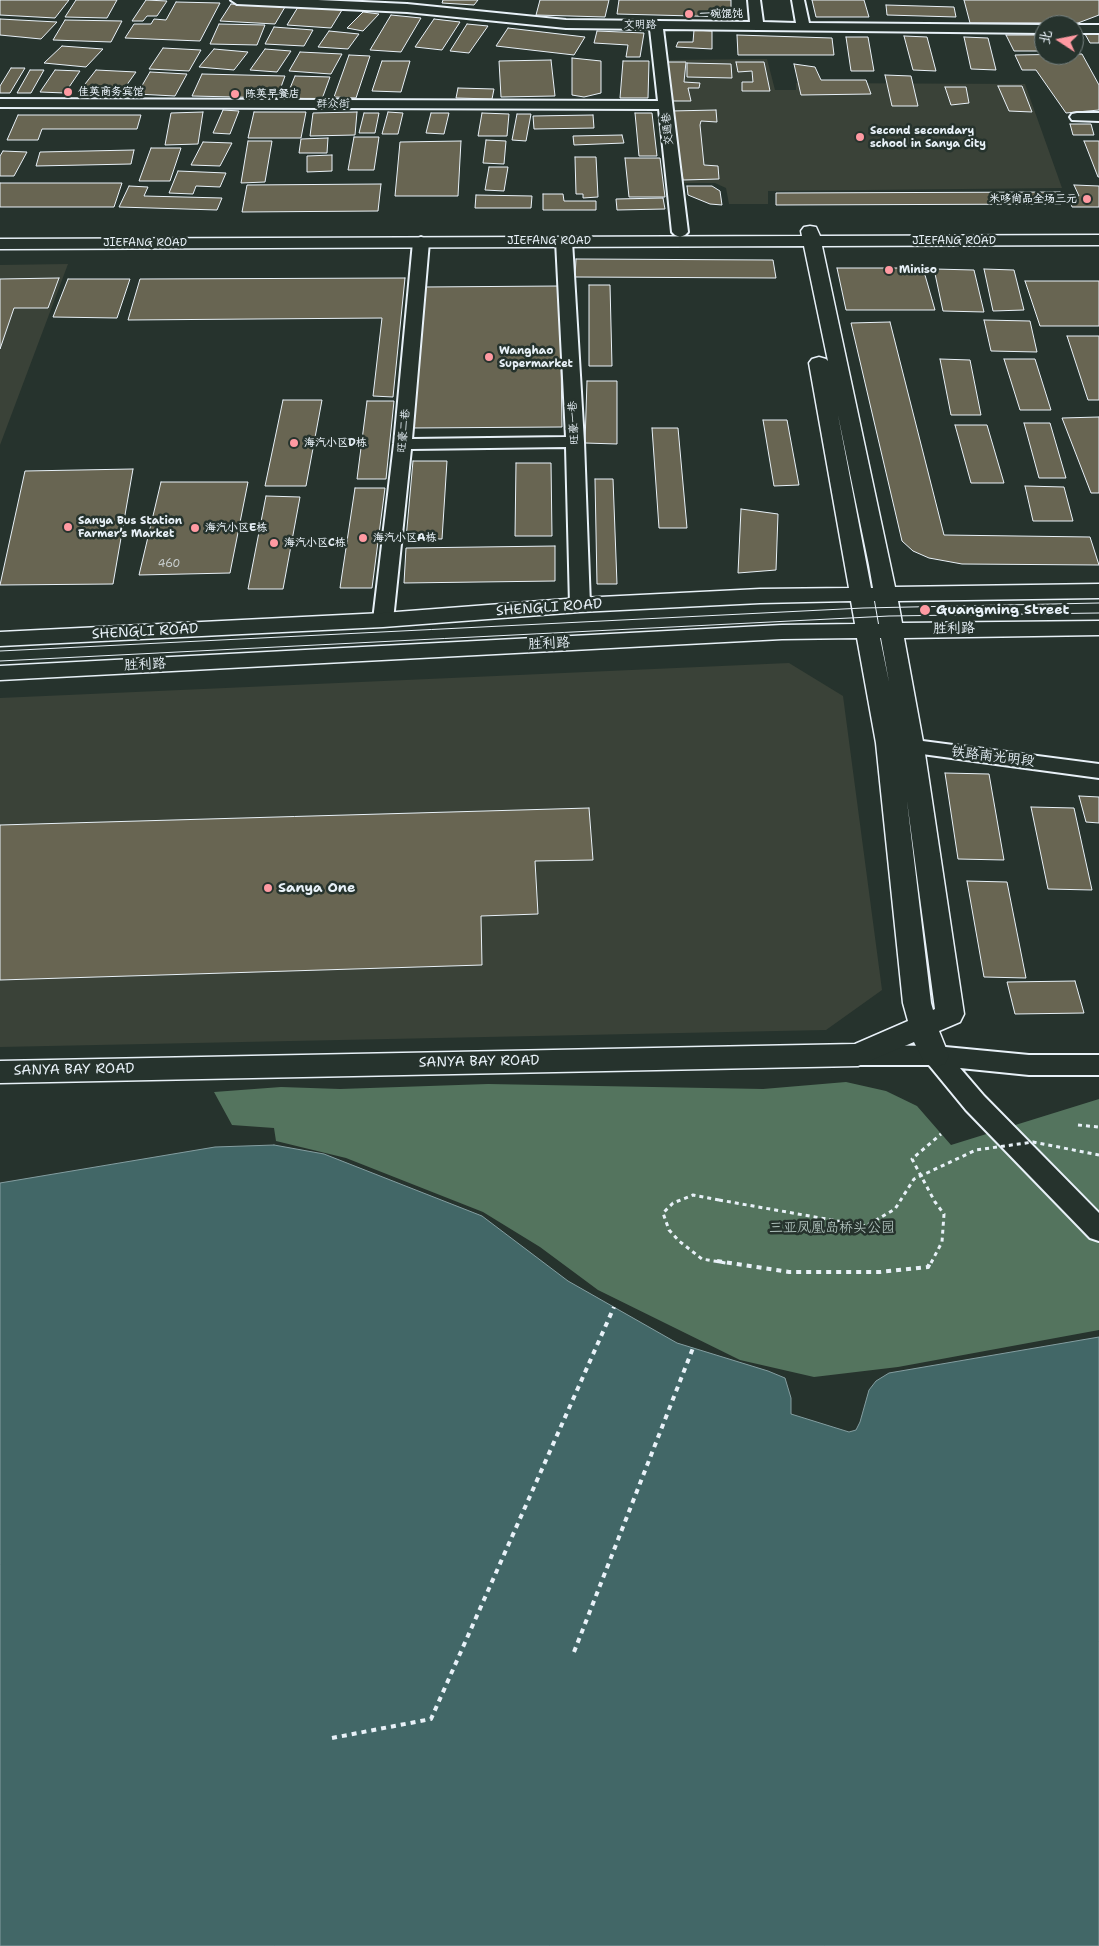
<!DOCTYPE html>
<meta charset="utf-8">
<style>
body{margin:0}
#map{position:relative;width:1099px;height:1946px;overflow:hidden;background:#26332d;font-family:"Shantell Sans","LXGW WenKai TC",sans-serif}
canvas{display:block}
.north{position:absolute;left:1034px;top:15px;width:50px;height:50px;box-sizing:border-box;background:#26332d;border:1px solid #747f7e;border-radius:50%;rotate:281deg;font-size:14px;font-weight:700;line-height:20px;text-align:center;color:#e8f1f8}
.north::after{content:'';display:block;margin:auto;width:18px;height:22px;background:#ff9aa2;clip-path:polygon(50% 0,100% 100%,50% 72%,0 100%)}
</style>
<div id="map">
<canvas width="1099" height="1946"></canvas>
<div class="north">北</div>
</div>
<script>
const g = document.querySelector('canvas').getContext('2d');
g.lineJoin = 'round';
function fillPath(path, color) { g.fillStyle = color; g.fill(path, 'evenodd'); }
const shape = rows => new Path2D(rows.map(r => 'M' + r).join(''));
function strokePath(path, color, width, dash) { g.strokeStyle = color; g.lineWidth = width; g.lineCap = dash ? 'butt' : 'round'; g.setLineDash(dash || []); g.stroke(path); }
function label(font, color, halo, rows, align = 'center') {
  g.font = font + ' "Shantell Sans","LXGW WenKai TC",sans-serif'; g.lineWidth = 5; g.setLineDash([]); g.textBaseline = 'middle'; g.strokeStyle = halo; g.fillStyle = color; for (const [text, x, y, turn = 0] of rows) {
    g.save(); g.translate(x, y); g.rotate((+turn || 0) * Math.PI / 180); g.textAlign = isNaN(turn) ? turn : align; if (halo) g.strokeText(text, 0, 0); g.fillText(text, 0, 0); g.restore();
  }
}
fillPath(shape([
 [767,59,775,90,796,90,796,83,1025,84,1062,188,768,191,768,204,729,204,726,188,715,183,683,183,666,60],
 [68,264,0,445,0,265],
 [789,663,843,696,882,990,826,1030,0,1047,0,698]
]), '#3a4238');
fillPath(shape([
 [846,1082,886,1091,917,1106,951,1145,1099,1099,1099,1330,898,1367,814,1377,740,1360,598,1290,540,1247,483,1212,346,1158,276,1141,274,1128,232,1125,214,1092,281,1087,340,1089,488,1084,763,1089]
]), '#54745e');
const water = shape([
 [274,1145,324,1154,482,1216,568,1281,677,1343,768,1371,785,1378,791,1398,791,1414,849,1432,856,1430,860,1422,869,1390,876,1381,889,1373,1099,1337,1099,1946,0,1946,0,1183,215,1147,274,1145]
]);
fillPath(water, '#426767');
strokePath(water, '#849ea1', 1);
const building = shape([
 [0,0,69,0,55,18,0,15,0,0],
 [76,0,117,0,107,18,65,17,76,0],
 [146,0,167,1,157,16,147,16,143,21,132,21,146,0],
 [443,0,478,0,474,5,442,3,443,0],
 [540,0,609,0,605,17,536,15,540,0],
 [619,0,731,0,731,17,617,14,619,0],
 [812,0,864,0,869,17,816,17,812,0],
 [964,0,1099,0,1099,15,1078,23,970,23,964,0],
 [176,2,220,3,200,41,125,38,134,24,151,24,154,19,166,20,176,2],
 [231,4,285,7,275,24,220,21,231,4],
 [886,5,954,7,956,17,887,15,886,5],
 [298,7,342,10,331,28,287,25,298,7],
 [363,12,379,14,363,31,347,28,363,12],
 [391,15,421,18,401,52,370,50,391,15],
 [0,19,57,22,41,39,0,35,0,19],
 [434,19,460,22,442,50,415,47,434,19],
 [65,20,122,21,111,42,53,40,65,20],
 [219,24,265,25,257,45,210,44,219,24],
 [467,24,488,26,469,53,450,51,467,24],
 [274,27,313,30,304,46,265,44,274,27],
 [508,28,585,37,574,55,496,46,508,28],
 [694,30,712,31,712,49,676,47,678,42,693,42,694,30],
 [329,31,359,34,348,49,318,47,329,31],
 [597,31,644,33,640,57,626,57,628,45,594,43,597,31],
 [1085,34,1099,34,1099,43,1090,43,1085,34],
 [737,35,832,38,834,55,738,55,737,35],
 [1006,35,1044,35,1044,51,1014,51,1006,35],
 [904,36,927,37,936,71,913,70,904,36],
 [846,37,868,37,874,71,851,71,846,37],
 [964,37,988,38,996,70,971,69,964,37],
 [62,46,103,49,86,67,44,63,62,46],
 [163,48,201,50,189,71,149,69,163,48],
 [214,49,248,52,234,70,199,67,214,49],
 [265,49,291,51,277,72,250,70,265,49],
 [300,52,342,54,331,74,289,71,300,52],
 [1074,54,1082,54,1099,85,1099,110,1066,113,1036,70,1022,70,1015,55,1074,54],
 [349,55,370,56,356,98,334,97,349,55],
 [572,58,601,61,601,93,584,97,572,95,572,58],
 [551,60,555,96,501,97,499,61,551,60],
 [382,61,410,61,401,92,372,91,382,61],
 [623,61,649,61,648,98,620,98,623,61],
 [668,62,686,62,684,82,700,83,699,88,688,88,691,101,672,101,668,62],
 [736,62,764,62,770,91,742,91,742,82,753,82,752,71,738,72,736,62],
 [687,63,731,64,732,78,687,77,687,63],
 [794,64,815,67,821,80,866,80,871,94,801,95,794,64],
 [11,68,25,68,10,93,0,93,0,86,11,68],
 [30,70,44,70,31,93,17,93,30,70],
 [55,70,80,71,65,93,40,92,55,70],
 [96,70,136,72,119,96,78,93,96,70],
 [150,72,187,74,175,96,137,94,150,72],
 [202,74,285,76,277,98,192,96,202,74],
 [885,75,911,76,918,106,892,106,885,75],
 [295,76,330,77,322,99,286,98,295,76],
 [998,86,1022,86,1032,112,1009,111,998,86],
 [945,87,966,87,969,103,951,105,945,87],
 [458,88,494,89,492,99,456,98,458,88],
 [223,110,239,111,230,134,213,133,223,110],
 [716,110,717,122,701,121,700,125,704,165,718,166,719,179,683,180,671,111,716,110],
 [203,112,198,144,165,145,171,113,203,112],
 [254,112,306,112,301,138,248,138,254,112],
 [357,112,355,135,310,136,313,113,357,112],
 [388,112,403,113,398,134,382,134,388,112],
 [364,113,379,113,375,133,359,133,364,113],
 [431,113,449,113,444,134,426,133,431,113],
 [482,113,509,114,507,136,478,136,482,113],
 [635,113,652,113,657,156,639,156,635,113],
 [517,114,531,114,526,141,512,140,517,114],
 [18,115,141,115,137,129,42,129,38,140,7,140,18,115],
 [593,115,594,128,534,129,533,116,593,115],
 [1070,124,1091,124,1094,135,1073,135,1070,124],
 [622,135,624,143,574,145,573,136,622,135],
 [354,137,379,137,374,170,348,170,354,137],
 [328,138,327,153,299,153,301,139,328,138],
 [486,140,506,141,504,164,483,163,486,140],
 [248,141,272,141,265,182,241,183,248,141],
 [461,141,458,196,395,196,400,142,461,141],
 [1084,141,1099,141,1099,177,1098,177,1084,141],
 [203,142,232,143,220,166,191,165,203,142],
 [151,148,181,148,170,181,139,181,151,148],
 [134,150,131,164,36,166,40,152,134,150],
 [3,151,27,152,14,176,0,176,0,156,3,151],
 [332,155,332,171,307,172,307,156,332,155],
 [575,157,596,157,598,197,583,198,583,194,576,194,575,157],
 [625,158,660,158,665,197,629,197,625,158],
 [489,167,508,167,504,191,485,190,489,167],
 [178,171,226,173,220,187,196,186,193,194,169,193,178,171],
 [0,183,122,183,114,207,0,207,0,183],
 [381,184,378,211,242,212,247,185,381,184],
 [1074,185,1099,186,1099,207,1072,207,1069,196,1079,196,1074,185],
 [129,186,148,187,144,196,222,198,217,210,119,207,129,186],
 [687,186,712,186,720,191,722,205,710,204,688,195,687,186],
 [1060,192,1061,204,776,205,776,193,1060,192],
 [543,194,563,194,564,201,596,201,596,210,543,210,543,194],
 [476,195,532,196,531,208,475,208,476,195],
 [663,198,665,209,617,210,616,199,663,198],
 [576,259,773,260,776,278,575,277,576,259],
 [837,268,923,268,935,310,846,310,837,268],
 [934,269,974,270,984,312,943,311,934,269],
 [984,269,1014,270,1024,310,993,311,984,269],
 [59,278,48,308,14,308,0,349,0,279,59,278],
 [405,278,393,397,373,396,382,318,128,320,140,279,405,278],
 [68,279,130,279,117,318,53,317,68,279],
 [1025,281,1099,281,1099,326,1040,326,1025,281],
 [589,285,610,285,612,366,589,366,589,285],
 [560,286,562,427,411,428,423,287,560,286],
 [984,320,1030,321,1037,352,991,351,984,320],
 [890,322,944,535,1090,537,1099,565,962,564,929,558,913,551,902,541,851,323,890,322],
 [1067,336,1099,336,1099,400,1088,400,1067,336],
 [940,359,970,360,981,415,951,415,940,359],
 [1004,359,1035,359,1051,410,1020,410,1004,359],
 [587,381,617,381,617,444,585,443,587,381],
 [283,400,322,400,306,486,265,486,283,400],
 [367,401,394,401,386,479,357,479,367,401],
 [1099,417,1099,493,1091,493,1062,418,1099,417],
 [763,420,787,420,799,485,774,486,763,420],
 [1024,423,1050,423,1066,478,1039,478,1024,423],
 [955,425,987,425,1004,483,971,483,955,425],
 [652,428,678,428,687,528,659,528,652,428],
 [413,461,447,461,442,539,406,539,413,461],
 [516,463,551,463,552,536,515,536,516,463],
 [133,469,113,584,0,585,25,471,133,469],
 [595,479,613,479,617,584,597,584,595,479],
 [161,482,248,482,230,573,139,575,161,482],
 [1025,486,1064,487,1073,521,1033,521,1025,486],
 [355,488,385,488,372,588,340,588,355,488],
 [266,496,300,497,283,589,248,589,266,496],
 [741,509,778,514,776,570,738,573,741,509],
 [555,546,555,581,404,583,406,548,555,546],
 [945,773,989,774,1004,860,958,859,945,773],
 [1079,796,1099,797,1099,823,1086,822,1079,796],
 [1031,807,1074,808,1092,890,1048,889,1031,807],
 [589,808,593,860,535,861,538,914,481,916,482,965,0,980,0,825,589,808],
 [967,881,1007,882,1026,978,984,977,967,881],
 [1075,981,1084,1013,1015,1014,1007,982,1075,981]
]);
fillPath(building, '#686552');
strokePath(building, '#e8f1f8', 1);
const minor = shape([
 [231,0,318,0,407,4,566,20,750,22,748,0,760,0,763,22,796,23,792,0,804,0,809,23,1044,25,1044,33,663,29,688,232,685,235,680,237,675,235,672,232,659,109,0,107,0,99,658,101,650,29,566,28,407,12,237,4,231,0],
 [1074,25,1099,25,1099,33,1074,33,1074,25],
 [1077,113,1099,113,1099,121,1072,120,1070,117,1072,114,1077,113],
 [564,236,569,238,572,241,584,442,590,605,587,609,580,611,573,609,570,605,566,447,411,449,393,620,390,624,383,626,376,624,373,620,394,444,413,242,416,239,421,237,426,239,429,242,412,439,566,437,556,241,559,238,564,236],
 [892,737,1099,764,1099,778,885,749,881,744,885,739,892,737],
 [858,1045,935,1046,1029,1055,1099,1055,1099,1075,1029,1075,960,1068,984,1096,1099,1213,1099,1241,1090,1238,966,1110,929,1065,858,1065,849,1062,846,1055,849,1048,858,1045]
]);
const major = shape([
 [810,226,816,227,820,236,1099,235,1099,245,822,246,895,587,1099,584,1099,598,898,601,902,623,1099,621,1099,635,904,638,924,747,964,1014,960,1022,939,1031,949,1056,945,1064,935,1067,925,1064,914,1042,858,1066,0,1083,0,1061,855,1044,908,1021,903,1003,876,743,857,638,782,639,0,680,0,666,782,625,855,624,851,601,760,603,580,612,383,627,0,646,0,632,383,613,580,598,760,589,849,588,809,363,812,359,819,357,826,359,828,361,804,246,0,249,0,239,802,236,801,231,804,227,810,226],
 [838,415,869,565,873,588,871,588,838,415],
 [874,601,875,601,879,624,878,624,874,601],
 [880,638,881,638,889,682,880,638],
 [907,801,935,1009,933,1010,931,1003,907,801]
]);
strokePath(minor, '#e8f1f8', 4);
strokePath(major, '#e8f1f8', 3);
strokePath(shape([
 [1078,1125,1099,1127],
 [719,1200,693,1195,673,1203,663,1213,669,1230,679,1241,702,1259,726,1263],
 [931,1263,942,1242,944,1214,935,1202,912,1159,941,1134]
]), '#e8f1f8', 3, [4, 4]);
strokePath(shape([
 [717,1261,789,1272,880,1272,928,1267,931,1261],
 [574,1652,693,1348],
 [332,1738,431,1719,614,1307]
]), '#e8f1f8', 4, [5, 5]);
fillPath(minor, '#26332d');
fillPath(major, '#26332d');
strokePath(shape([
 [0,651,863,608,1099,603],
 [0,661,889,616,1099,613]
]), '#e8f1f8', 1);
strokePath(shape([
 [719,1200,866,1226,895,1209,914,1179,976,1150,1033,1142,1099,1155]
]), '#e8f1f8', 3, [4, 4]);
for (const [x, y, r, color] of [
 [689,14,5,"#ff9aa2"],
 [68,92,5,"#ff9aa2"],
 [235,94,5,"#ff9aa2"],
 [860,137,5,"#ff9aa2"],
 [1087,199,5,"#ff9aa2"],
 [889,270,5,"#ff9aa2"],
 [489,357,5,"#ff9aa2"],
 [294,443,5,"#ff9aa2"],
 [68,527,5,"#ff9aa2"],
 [195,528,5,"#ff9aa2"],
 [363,538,5,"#ff9aa2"],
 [274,543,5,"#ff9aa2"],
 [925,610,6,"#ff9aa2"],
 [268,888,5,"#ff9aa2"]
]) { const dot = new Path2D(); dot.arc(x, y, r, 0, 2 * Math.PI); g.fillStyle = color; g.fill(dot); strokePath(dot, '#26332d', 2); }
label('bold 11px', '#e8f1f8', '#26332d', [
 ["一碗馄饨",699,14],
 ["佳英商务宾馆",78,92],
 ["陈英早餐店",245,94],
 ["Second secondary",870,131],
 ["school in Sanya City",870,144],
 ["米哆尚品全场三元",1077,199,"right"],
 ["Miniso",899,270],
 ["Wanghao",499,351],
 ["Supermarket",499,364],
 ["海汽小区D栋",304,443],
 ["Sanya Bus Station",78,521],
 ["Farmer’s Market",78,534],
 ["海汽小区E栋",205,528],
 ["海汽小区A栋",373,538],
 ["海汽小区C栋",284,543]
], 'left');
label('11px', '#e8f1f8', '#26332d', [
 ["文明路",640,25,1],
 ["群众街",333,104],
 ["交通巷",668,129,-96],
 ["JIEFANG ROAD",549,241],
 ["JIEFANG ROAD",954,241],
 ["JIEFANG ROAD",145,243],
 ["旺豪一巷",574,423,-93],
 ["旺豪二巷",404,431,-84]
]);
label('11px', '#c8cece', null, [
 ["460",169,564]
]);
label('14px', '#e8f1f8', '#26332d', [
 ["SHENGLI ROAD",549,608,-4],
 ["胜利路",954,629,-1],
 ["SHENGLI ROAD",145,632,-3],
 ["胜利路",549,644,-3],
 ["胜利路",145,665,-3],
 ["铁路南光明段",993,757,7],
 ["SANYA BAY ROAD",479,1062,-1],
 ["SANYA BAY ROAD",74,1070,-1]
]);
label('bold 14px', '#e8f1f8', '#26332d', [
 ["Guangming Street",936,610],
 ["Sanya One",278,888]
], 'left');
label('14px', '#adbfba', '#26332d', [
 ["三亚凤凰岛桥头公园",832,1228]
]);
</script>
